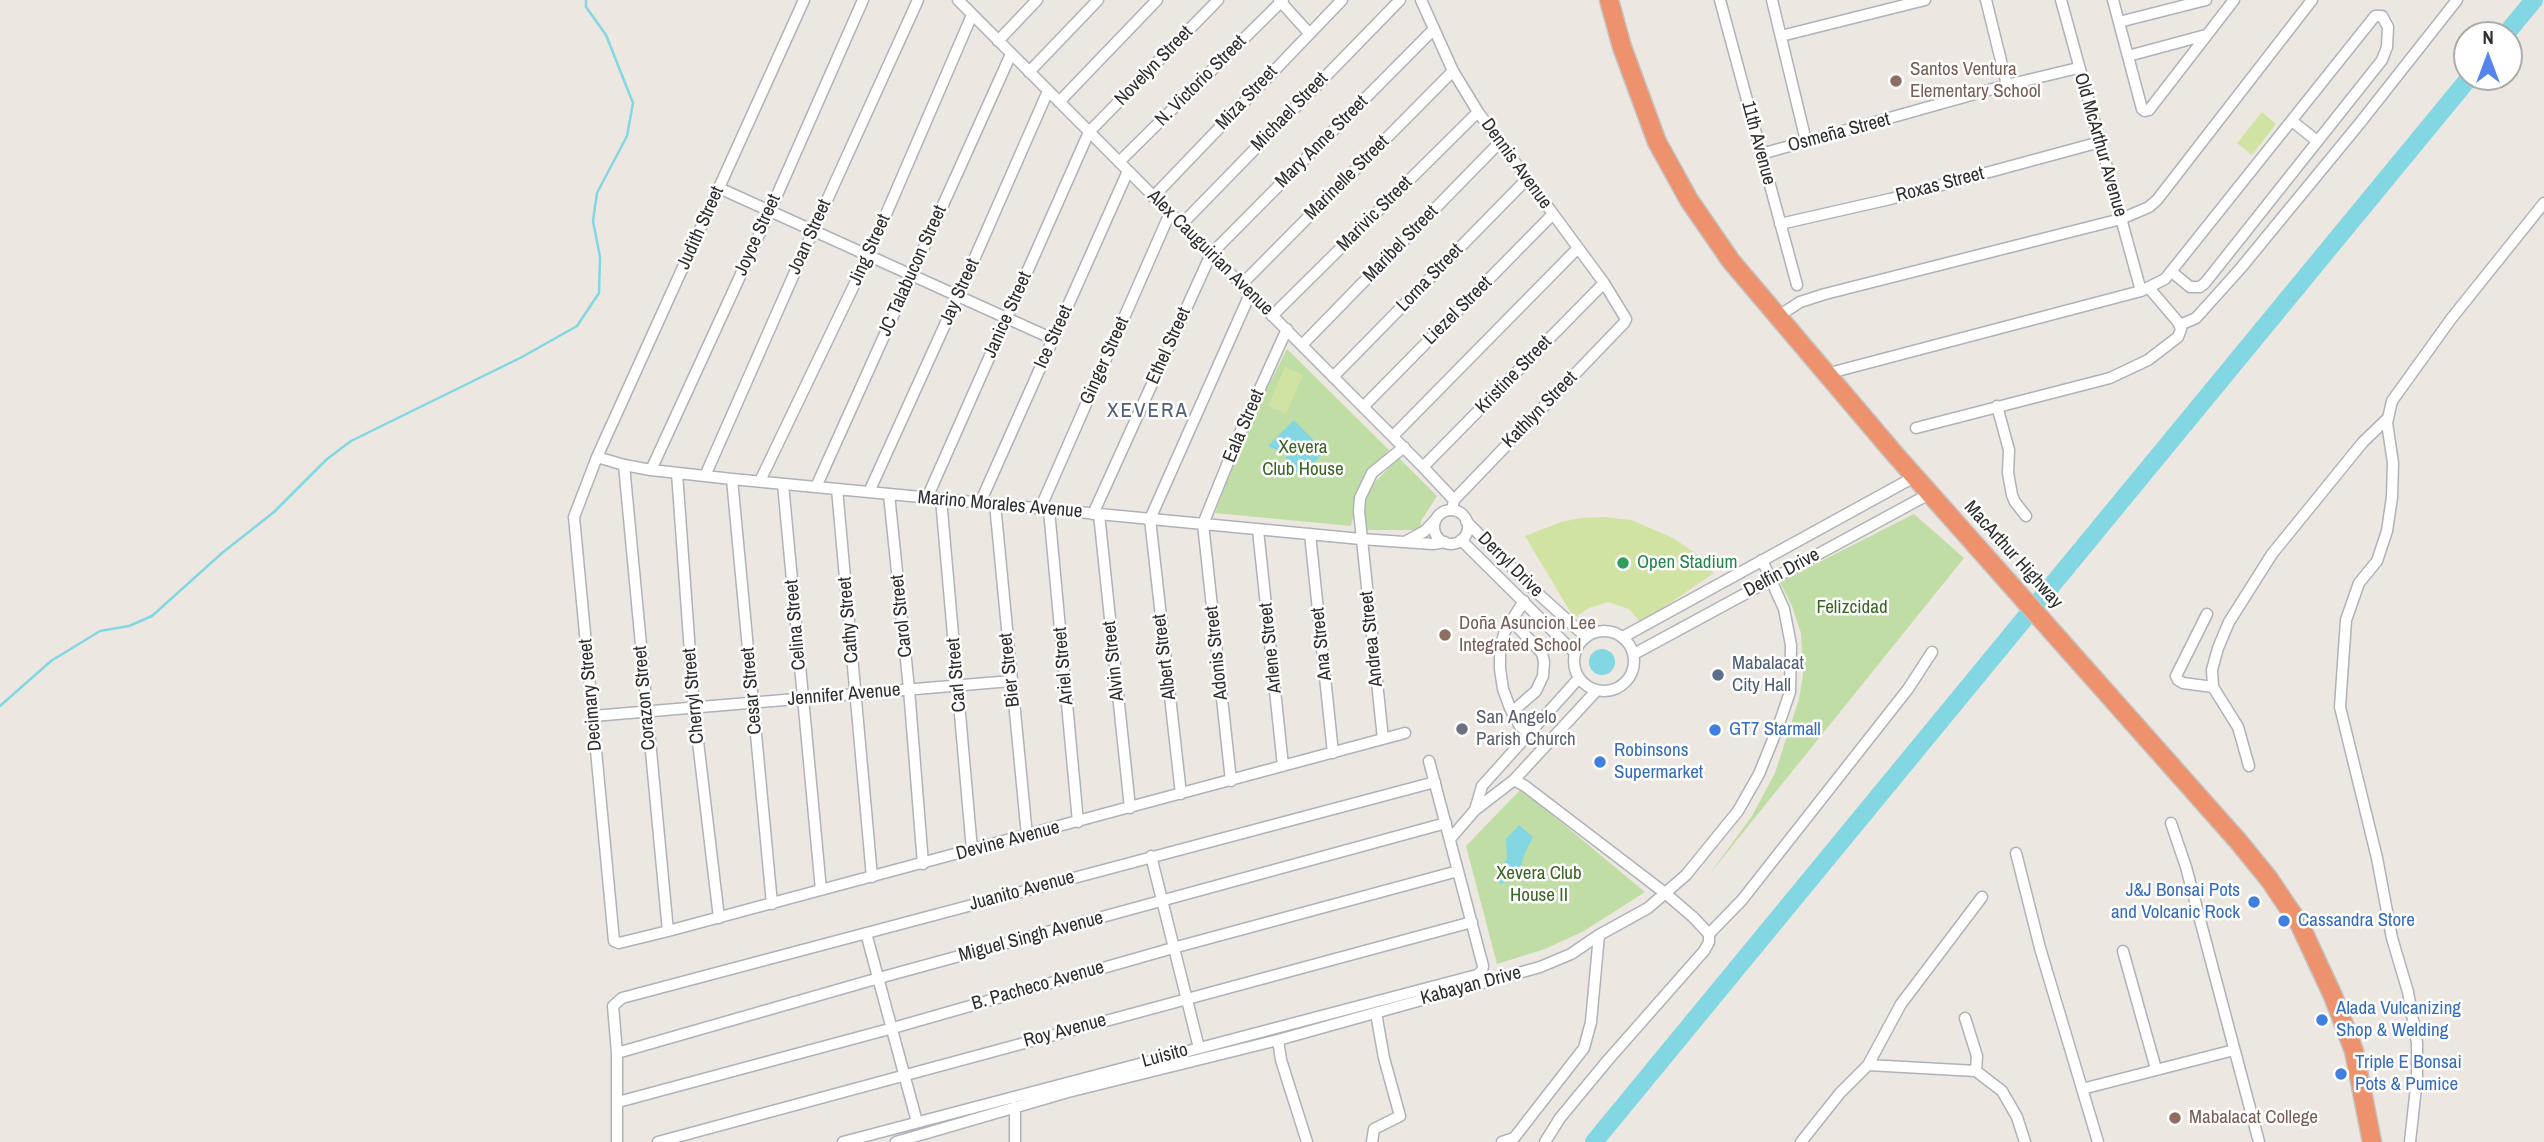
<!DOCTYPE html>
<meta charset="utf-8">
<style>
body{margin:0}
#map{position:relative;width:2544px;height:1142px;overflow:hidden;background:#ede7e2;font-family:"Archivo Narrow",sans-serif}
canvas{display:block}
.north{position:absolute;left:2453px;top:21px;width:70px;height:70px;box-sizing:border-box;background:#fff;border:2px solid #ababab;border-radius:50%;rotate:0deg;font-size:19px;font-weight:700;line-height:28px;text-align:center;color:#2e2e2e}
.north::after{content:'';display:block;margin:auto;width:24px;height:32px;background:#5585e8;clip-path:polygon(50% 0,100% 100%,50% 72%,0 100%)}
</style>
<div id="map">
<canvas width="2544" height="1142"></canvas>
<div class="north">N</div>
</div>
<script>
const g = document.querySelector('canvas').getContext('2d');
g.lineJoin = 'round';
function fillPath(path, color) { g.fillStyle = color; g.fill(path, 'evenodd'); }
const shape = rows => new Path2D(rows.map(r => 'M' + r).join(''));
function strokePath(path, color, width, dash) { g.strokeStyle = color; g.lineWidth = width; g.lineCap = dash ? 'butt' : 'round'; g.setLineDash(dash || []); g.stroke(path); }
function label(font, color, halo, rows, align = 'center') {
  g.font = font + ' "Archivo Narrow",sans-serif'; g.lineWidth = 5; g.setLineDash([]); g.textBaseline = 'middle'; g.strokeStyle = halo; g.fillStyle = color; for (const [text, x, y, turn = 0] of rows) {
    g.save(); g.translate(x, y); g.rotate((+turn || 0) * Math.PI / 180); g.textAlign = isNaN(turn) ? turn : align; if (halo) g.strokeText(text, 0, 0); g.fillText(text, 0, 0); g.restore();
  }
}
fillPath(shape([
 [1287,349,1389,450,1362,481,1351,526,1215,513,1246,430],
 [1399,458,1437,496,1421,521,1421,530,1362,530,1365,504,1372,485],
 [1914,514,1964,558,1708,876,1752,816,1775,773,1799,699,1803,675,1801,633,1792,606,1780,582],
 [1521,789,1645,892,1584,931,1545,949,1497,964,1466,846]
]), '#c0dda5');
fillPath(shape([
 [2262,112,2276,124,2252,155,2237,143],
 [1285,367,1303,375,1286,414,1268,406],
 [1603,517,1631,520,1673,538,1695,553,1714,573,1641,623,1629,609,1608,602,1589,608,1574,618,1525,536,1561,522,1581,518]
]), '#d1e3a2');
fillPath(shape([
 [1294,420,1324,451,1315,462,1309,474,1282,470,1287,455,1268,446],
 '1589 662a13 13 0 1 1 26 0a13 13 0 1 1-26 0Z',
 [1519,825,1533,837,1525,853,1520,868,1521,878,1500,884,1497,873,1507,859,1506,839]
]), '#82d7e3');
strokePath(shape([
 [0,706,51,661,100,631,129,626,152,616,222,553,274,512,327,459,351,441,522,357,577,326,599,293,600,257,593,221,597,193,627,136,633,103,606,35,586,7,586,0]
]), '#82d7e3', 2.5);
strokePath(shape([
 [2505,35,2534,0],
 [1594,1142,2470,77]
]), '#82d7e3', 18);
const street = shape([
 [804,0,597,457,574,517,614,941,619,943,668,931,1405,733],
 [958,0,1423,467,1454,500,1452,510],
 [1279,0,1309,33],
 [1421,0,1453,71,1478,112,1604,283,1626,319,1624,323,1454,500],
 [1720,0,1797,285],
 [1772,0,1806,141],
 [1986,0,2007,85],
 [2061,0,2141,291],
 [2113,0,2142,109,2145,111,2149,110,2234,0],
 [2119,22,2206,0],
 [1781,36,1925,0],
 [998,41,1037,0],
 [2128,56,2206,35],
 [1029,72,1098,0],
 [1059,102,1157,0],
 [2292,121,2317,141],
 [1761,154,2007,85,2078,68],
 [1119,162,1283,0],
 [719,188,1053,339],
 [1153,197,1342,0],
 [1780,224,1890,199,2100,142],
 [1181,225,1400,0],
 [1241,285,1453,71],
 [1272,316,1478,112],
 [1777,317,1800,302,1825,294,2121,219,2149,207,2157,200,2312,0],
 [2180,325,2196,318,2240,269,2360,123,2457,0],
 [1302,345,1500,142],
 [1826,374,2141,291,2165,279,2375,16,2382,16,2388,27,2387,47,2382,60,2205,283,2200,287,2190,287,2172,272],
 [1333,377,1527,179],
 [1997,406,2009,450,2008,473,2012,495,2015,502,2026,516],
 [1363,407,1553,214],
 [1916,428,2110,378,2148,360,2178,337,2181,329,2178,322,2149,288],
 [1393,436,1578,248],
 [597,457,624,465,651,470,732,479,1361,539,1433,544,1445,542],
 [624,465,668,931],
 [1423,467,1604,283],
 [651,470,770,211,863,0],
 [677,473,694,708,719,918],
 [705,476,813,231,918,0],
 [732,479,772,904],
 [760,481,868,256,972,15],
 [783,484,821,890],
 [816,487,1011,54],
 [837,489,872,877],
 [869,492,958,296,1048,91],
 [889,494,909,689,923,864],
 [927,498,1089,132,1218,0],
 [941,499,972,850],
 [980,503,1128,171],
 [995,504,1027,836],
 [1040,509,1170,213],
 [1049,510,1078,822],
 '1434 527a17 17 0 1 1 34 0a17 17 0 1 1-34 0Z',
 [1093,514,1211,254,1433,30],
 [1099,514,1130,808],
 [1466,521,1534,590,1586,637],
 [1258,530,1283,766],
 [1310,534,1333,753],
 [1461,540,1575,653],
 [1405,542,1425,531,1435,520],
 [1524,601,1505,631,1500,648,1500,669,1503,689,1510,708,1519,725,1529,734],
 [2207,614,2176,676,2178,680,2183,683,2213,687],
 [1511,620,1542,653,1544,662,1543,676,1536,691,1512,712],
 '1574 661a30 30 0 1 1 60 0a30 30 0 1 1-60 0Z',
 [1623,637,1916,476],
 [1634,654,1931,493],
 [593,716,1011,681],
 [1383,739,1359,511,1360,498,1372,473,1404,447],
 [2249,766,2238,727,2213,687,2212,670,2218,648,2229,622,2272,554,2363,442,2387,419],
 [1514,780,1525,786,1665,893,1693,917,1709,934,1709,942,1704,951,1608,1060,1560,1118,1545,1142],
 [1231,781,1203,524,1242,428,1287,329],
 [1181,794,1150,519,1250,294],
 [1475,810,1482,786,1579,678],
 [2171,823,2186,867,2259,1142],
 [1450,839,1475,810,1514,780,1597,690],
 [2016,853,2040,948,2098,1142],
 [1151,856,1199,1048],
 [866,933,917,1122],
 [1709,934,1742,900,1908,689,1932,652],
 [2123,951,2156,1069],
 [1965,1018,1977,1056,1976,1071],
 [1278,1040,1281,1060,1307,1142],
 [617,1053,879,978,1446,823],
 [1868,1065,1976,1071,2002,1091,2017,1117,2025,1142],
 [2082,1089,2234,1050],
 [618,1102,893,1028,1173,948,1458,871],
 [617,1142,617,1053,613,1006,622,998,1435,782],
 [658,1142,1472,922],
 [843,1142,1477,975,1482,971,1483,966,1429,761],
 [896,1142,1068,1092,1278,1040,1540,967,1571,954,1599,935,1648,908,1686,875,1738,811,1759,774,1778,727,1790,692,1791,645,1784,609,1762,560],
 [1015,1142,1015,1107],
 [1372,1142,1374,1129,1400,1116,1384,1058,1376,1013],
 [1502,1142,1514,1138,1584,1048,1591,1022,1599,935],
 [1801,1142,1840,1093,1868,1065,1901,1004,1982,897],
 [2410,1142,2417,1078,2417,1043,2408,992,2392,938,2377,858,2340,707,2346,620,2359,583,2377,561,2387,531,2392,497,2393,463,2387,423,2392,401,2451,319,2544,203]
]);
const highway = shape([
 [1609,0,1622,47,1657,142,1689,200,1731,261,1893,452,2238,841,2269,879,2300,925,2333,996,2354,1051,2372,1142]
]);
strokePath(street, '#afb2b8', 13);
strokePath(highway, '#c4c4c4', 21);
strokePath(street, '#fff', 10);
strokePath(highway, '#ee926d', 18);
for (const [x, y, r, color] of [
 [1896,81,7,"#8d6e63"],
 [1623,563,7,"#2e9e5b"],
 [1445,635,7,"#8d6e63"],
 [1718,675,7,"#5c6f8a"],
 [1462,729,7,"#6b7280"],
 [1715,730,7,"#3f7fe0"],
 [1600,762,7,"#3f7fe0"],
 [2254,902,7,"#3f7fe0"],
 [2284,921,7,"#3f7fe0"],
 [2322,1020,7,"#3f7fe0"],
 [2341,1074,7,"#3f7fe0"],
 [2175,1118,7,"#8d6e63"]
]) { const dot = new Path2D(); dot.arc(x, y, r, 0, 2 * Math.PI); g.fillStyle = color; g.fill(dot); strokePath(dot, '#fff', 2.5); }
label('19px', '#2e2e2e', '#fff', [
 ["Novelyn Street",1154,66,-46],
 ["N. Victorio Street",1201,81,-45],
 ["Miza Street",1247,98,-47],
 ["Michael Street",1290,112,-46],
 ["Osmeña Street",1839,133,-15],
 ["Mary Anne Street",1322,142,-45],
 ["11th Avenue",1758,143,75],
 ["Old McArthur Avenue",2100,145,74],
 ["Dennis Avenue",1516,164,54],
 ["Marinelle Street",1347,178,-45],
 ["Roxas Street",1940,185,-15],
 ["Marivic Street",1375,214,-45],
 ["Judith Street",701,228,-66],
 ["Joyce Street",758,235,-66],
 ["Joan Street",810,237,-66],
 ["Maribel Street",1401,244,-46],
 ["Jing Street",870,250,-66],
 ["Alex Cauguirian Avenue",1210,253,45],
 ["JC Talabucon Street",913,271,-66],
 ["Lorna Street",1430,278,-46],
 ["Jay Street",960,292,-66],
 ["Liezel Street",1458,311,-45],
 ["Janice Street",1008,315,-66],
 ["Ice Street",1054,337,-66],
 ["Ethel Street",1169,346,-66],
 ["Ginger Street",1105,361,-66],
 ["Kristine Street",1514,375,-46],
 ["Kathlyn Street",1540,410,-46],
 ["Eala Street",1244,426,-67],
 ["Marino Morales Avenue",1000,505,5],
 ["MacArthur Highway",2013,555,48],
 ["Derryl Drive",1510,565,45],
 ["Delfin Drive",1782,573,-28],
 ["Carol Street",902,616,-96],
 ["Cathy Street",849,620,-95],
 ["Celina Street",796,625,-95],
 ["Andrea Street",1372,639,-96],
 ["Ana Street",1322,644,-96],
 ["Arlene Street",1271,648,-96],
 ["Adonis Street",1217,653,-96],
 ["Albert Street",1165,657,-97],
 ["Alvin Street",1114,661,-96],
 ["Ariel Street",1064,666,-95],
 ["Bier Street",1010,670,-96],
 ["Carl Street",957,675,-95],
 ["Cesar Street",752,691,-95],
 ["Decimary Street",591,695,-95],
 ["Jennifer Avenue",844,695,-5],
 ["Cherryl Street",694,696,-95],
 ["Corazon Street",645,698,-95],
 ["Devine Avenue",1008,841,-15],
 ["Juanito Avenue",1022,891,-15],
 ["Miguel Singh Avenue",1031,937,-15],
 ["B. Pacheco Avenue",1038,986,-16],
 ["Kabayan Drive",1471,986,-15],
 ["Roy Avenue",1065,1031,-15],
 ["Luisito",1165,1056,-15]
]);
label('19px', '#785e54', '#fff', [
 ["Santos Ventura",1910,70],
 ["Elementary School",1910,92],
 ["Doña Asuncion Lee",1459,624],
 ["Integrated School",1459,646],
 ["Mabalacat College",2189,1118]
], 'left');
label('19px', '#3b6524', '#fff', [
 ["Xevera",1303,448],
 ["Club House",1303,470],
 ["Felizcidad",1852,608],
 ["Xevera Club",1539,874],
 ["House II",1539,896]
]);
label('19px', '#27864d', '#fff', [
 ["Open Stadium",1637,563]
], 'left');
label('19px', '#4e5e75', '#fff', [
 ["Mabalacat",1732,664],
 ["City Hall",1732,686]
], 'left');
label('19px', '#5b616d', '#fff', [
 ["San Angelo",1476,718],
 ["Parish Church",1476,740]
], 'left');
label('19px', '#366cbe', '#fff', [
 ["GT7 Starmall",1729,730],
 ["Robinsons",1614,751],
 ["Supermarket",1614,773],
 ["J&J Bonsai Pots",2240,891,"right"],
 ["and Volcanic Rock",2240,913,"right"],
 ["Cassandra Store",2298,921],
 ["Alada Vulcanizing",2336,1009],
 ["Shop & Welding",2336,1031],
 ["Triple E Bonsai",2355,1063],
 ["Pots & Pumice",2355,1085]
], 'left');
g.letterSpacing = '2px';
label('21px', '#525f7a', '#fff', [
 ["XEVERA",1148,411]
]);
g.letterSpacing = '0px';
</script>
